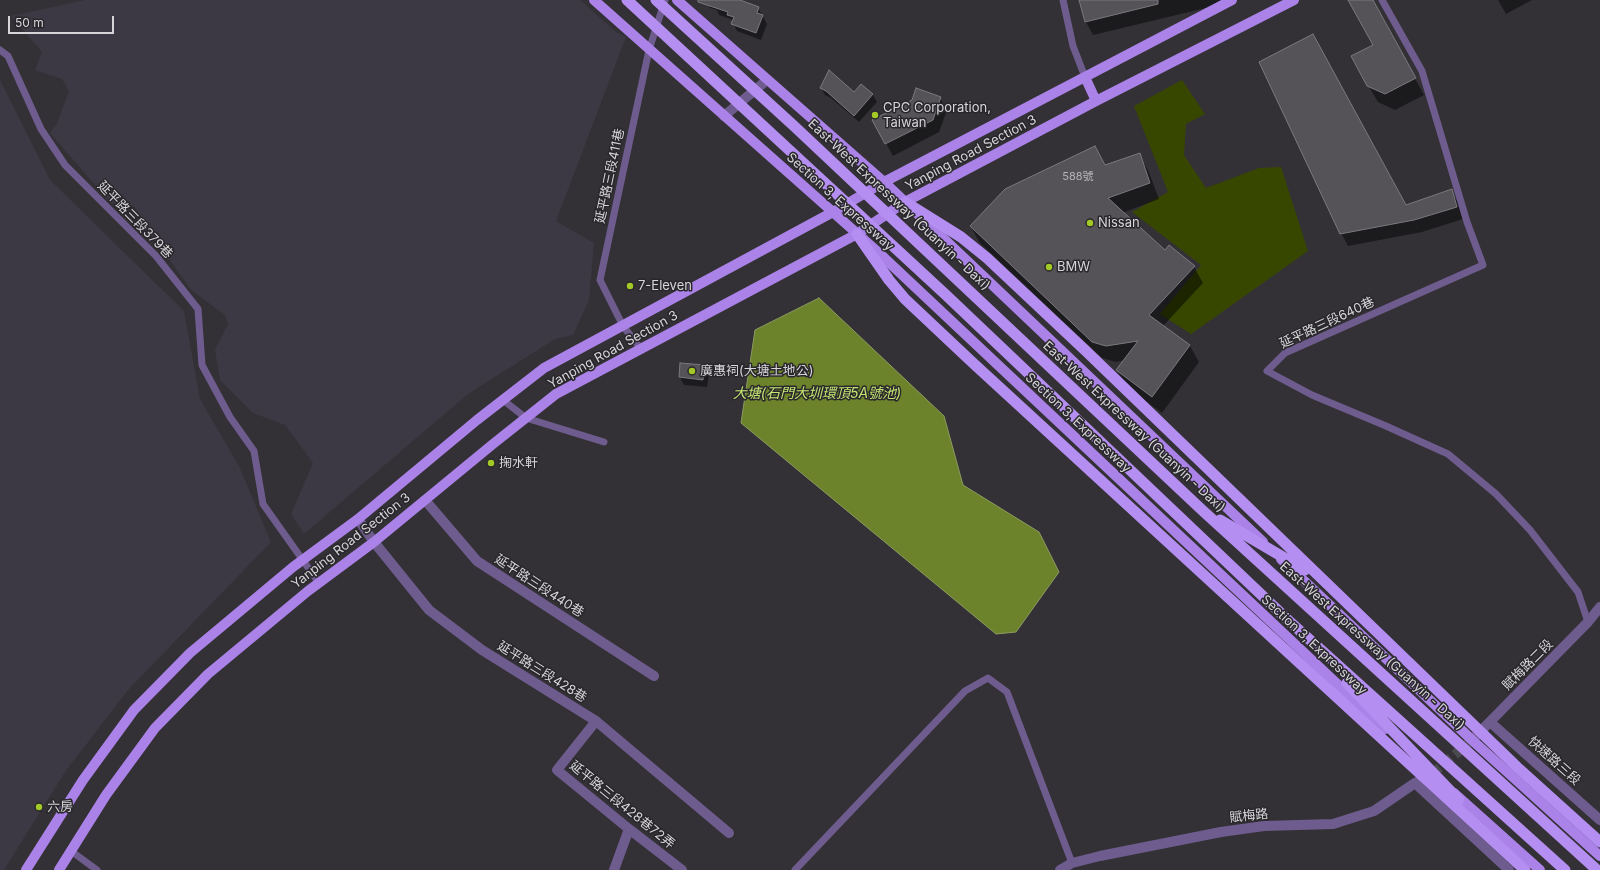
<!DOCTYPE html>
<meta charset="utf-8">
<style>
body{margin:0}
#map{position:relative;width:1600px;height:870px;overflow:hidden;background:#333136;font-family:Inter,sans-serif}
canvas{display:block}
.scale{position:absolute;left:8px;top:16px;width:106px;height:18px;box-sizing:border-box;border:2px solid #d6d5d8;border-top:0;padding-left:5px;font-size:12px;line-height:14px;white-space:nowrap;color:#d6d5d8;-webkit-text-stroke:3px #29272c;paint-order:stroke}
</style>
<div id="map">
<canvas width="1600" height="870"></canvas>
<div class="scale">50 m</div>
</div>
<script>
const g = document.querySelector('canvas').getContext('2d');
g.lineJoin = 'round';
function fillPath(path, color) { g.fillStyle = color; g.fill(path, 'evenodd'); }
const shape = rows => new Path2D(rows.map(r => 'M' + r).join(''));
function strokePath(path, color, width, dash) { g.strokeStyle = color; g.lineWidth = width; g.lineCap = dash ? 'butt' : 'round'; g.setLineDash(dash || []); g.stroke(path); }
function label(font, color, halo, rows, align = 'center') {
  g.font = font + ' Inter,"Noto Sans TC",sans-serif'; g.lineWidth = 3; g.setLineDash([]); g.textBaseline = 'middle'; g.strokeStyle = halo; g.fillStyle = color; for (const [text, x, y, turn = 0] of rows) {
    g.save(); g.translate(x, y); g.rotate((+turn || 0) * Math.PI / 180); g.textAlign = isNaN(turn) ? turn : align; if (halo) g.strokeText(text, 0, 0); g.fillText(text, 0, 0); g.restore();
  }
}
fillPath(shape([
 [85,0,580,0,616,32,626,37,556,221,594,243,589,300,573,335,555,339,468,394,304,534,291,514,313,463,285,425,253,413,220,380,215,350,228,324,225,315,191,290,149,231,134,206,121,207,110,202,50,133,57,123,69,91,62,79,35,70,42,52,11,16],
 [0,80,50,180,184,311,200,399,239,466,271,542,128,690,65,772,4,870,0,870]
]), '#3d3944');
fillPath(shape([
 [1182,80,1205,114,1186,124,1184,155,1206,188,1259,168,1281,167,1308,251,1191,334,1160,314,1201,265,1132,212,1168,192,1134,106]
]), '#384700');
const water = shape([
 [819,298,944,416,963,485,1039,532,1059,572,1016,632,996,634,741,423,755,330,819,298]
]);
fillPath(water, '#6c832c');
strokePath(water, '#8c9c60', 1);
fillPath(shape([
 [706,0,737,0,758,8,767,24,761,40,737,31,731,19,719,15,717,10,710,8],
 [1080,0,1239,0,1093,35,1086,22],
 [1349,0,1372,0,1424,95,1395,110,1378,102,1368,85,1374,45],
 [1498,0,1532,0,1506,14],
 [861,85,873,95,877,102,859,122,831,98,825,95,821,88,854,93],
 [940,98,947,110,939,132,893,156,874,121],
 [1139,154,1148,170,1159,199,1122,213,1165,251,1194,267,1203,283,1163,326,1190,346,1199,362,1162,413,1127,387,1117,370,1125,360,1116,362,1102,358,980,243,971,227,1105,166],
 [1451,190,1458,203,1463,219,1422,232,1348,246,1341,233,1406,206],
 [704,366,709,374,707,387,684,385,680,377]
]), '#0007');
const building = shape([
 [698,0,740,0,759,7,757,13,763,15,756,33,731,24,734,17,727,15,728,12,698,2,698,0],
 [1079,0,1158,0,1158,4,1085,22,1079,0],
 [1348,0,1373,0,1416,78,1385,94,1367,86,1351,56,1373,45,1348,0],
 [1313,34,1406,205,1452,189,1457,207,1414,220,1340,234,1259,62,1313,34],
 [829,70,854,92,861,84,873,94,854,116,826,91,820,88,829,70],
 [916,88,941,97,933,120,885,144,872,120,912,100,916,88],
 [1095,146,1105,165,1140,153,1150,183,1108,198,1165,250,1169,245,1195,266,1149,315,1190,345,1152,397,1116,370,1138,341,1106,346,1092,342,970,226,1005,189,1095,146],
 [680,363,705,365,703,380,679,377,680,363]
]);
fillPath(building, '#555358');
strokePath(building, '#7a797e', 1);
strokePath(shape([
 [1432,774,1472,740]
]), '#4b4a4e', 10, [10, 5]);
strokePath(shape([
 [1063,0,1073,46,1085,77],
 [1382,0,1422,71,1467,222,1483,265,1285,353,1267,371,1312,395,1386,426,1448,454,1496,494,1530,530,1578,592,1588,622],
 [0,50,8,56,41,129,65,165,156,256,198,309,202,365,230,417,254,451,263,504,319,583],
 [641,349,623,326,600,280,649,50,665,0],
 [503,400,526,418,604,442],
 [71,851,97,870],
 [795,870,965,691,988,678,1007,692,1072,863]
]), '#6f5c8e', 7);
strokePath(shape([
 [724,116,767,80],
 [425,500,477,561,654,676],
 [358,519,374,542,429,610,482,650,596,721,729,833],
 [596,721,557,770,629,829,682,870],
 [1475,737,1588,622,1600,607],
 [614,870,629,829]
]), '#6f5c8e', 10);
strokePath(shape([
 [1490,722,1600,820],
 [1415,783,1509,870],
 [1060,870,1072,863,1100,856,1221,832,1264,826,1333,824,1374,811,1415,783,1431,775]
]), '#6f5c8e', 10);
strokePath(shape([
 [594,0,879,253,1385,729],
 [677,0,884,182,1263,542],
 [1085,77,1096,101],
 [1281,559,1472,740,1600,856],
 [1454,793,1540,870],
 [26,870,83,780,134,710,190,653,293,567,358,519,477,420,544,368,833,212,884,182,1232,0],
 [59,870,106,795,155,728,208,674,308,591,374,542,493,444,556,394,857,234,905,202,1096,101,1294,0]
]), '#ab83e8', 10);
strokePath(shape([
 [627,0,946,295,1289,621,1565,870],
 [656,0,794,126,1202,510,1597,870],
 [905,202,961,237,987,258,1087,352,1517,767,1600,842],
 [857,234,889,280,905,299,973,363,1525,870],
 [1220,520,1305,570],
 [1347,683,1459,800]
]), '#b58ef1', 11);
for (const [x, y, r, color] of [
 [875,115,4,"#a3c926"],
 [1090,223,4,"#a3c926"],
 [1049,267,4,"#a3c926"],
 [630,286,4,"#a3c926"],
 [692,371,4,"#a3c926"],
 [491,463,4,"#a3c926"],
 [39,807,4,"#a3c926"]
]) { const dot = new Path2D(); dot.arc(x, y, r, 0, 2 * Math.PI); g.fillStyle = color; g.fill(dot); strokePath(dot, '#29272c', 1.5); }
label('11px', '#b6b4b8', null, [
 ["588號",1078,177]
]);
label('13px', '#d6d5d8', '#29272c', [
 ["CPC Corporation,",883,108],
 ["Taiwan",883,123],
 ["Nissan",1098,223],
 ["BMW",1057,267],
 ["7-Eleven",638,286],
 ["廣惠祠(大塘土地公)",700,371],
 ["掬水軒",499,463],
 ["六房",47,807]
], 'left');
label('13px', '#d6d5d8', '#29272c', [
 ["Yanping Road Section 3",971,153,-28],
 ["延平路三段411巷",610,176,-78],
 ["Section 3, Expressway",840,202,42],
 ["East-West Expressway (Guanyin - Daxi)",899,205,43],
 ["延平路三段379巷",135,220,46],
 ["延平路三段640巷",1327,323,-25],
 ["Yanping Road Section 3",613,350,-29],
 ["Section 3, Expressway",1078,423,43],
 ["East-West Expressway (Guanyin - Daxi)",1134,427,43],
 ["Yanping Road Section 3",351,541,-38],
 ["延平路三段440巷",539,586,33],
 ["Section 3, Expressway",1314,645,43],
 ["East-West Expressway (Guanyin - Daxi)",1372,646,42],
 ["賦梅路二段",1528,665,-45],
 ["延平路三段428巷",542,672,32],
 ["快速路三段",1554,761,42],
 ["延平路三段428巷72弄",622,805,39],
 ["賦梅路",1249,816,-6]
]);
label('italic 14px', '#c4e573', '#29272c', [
 ["大塘(石門大圳環頂5A號池)",817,394]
]);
</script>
